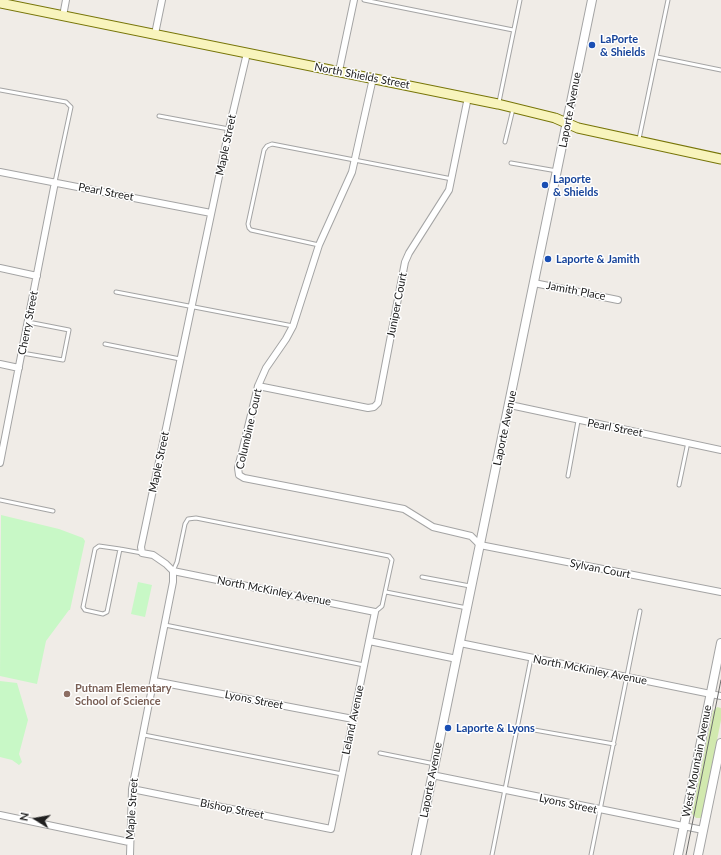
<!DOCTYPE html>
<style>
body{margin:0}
#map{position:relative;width:721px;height:855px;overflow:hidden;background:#f0ece7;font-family:Lato,sans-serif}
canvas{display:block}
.north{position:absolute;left:16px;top:799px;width:40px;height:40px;-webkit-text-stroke:3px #fff;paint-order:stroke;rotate:281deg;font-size:11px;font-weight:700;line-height:16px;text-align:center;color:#202020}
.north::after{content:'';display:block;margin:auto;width:14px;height:18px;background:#202020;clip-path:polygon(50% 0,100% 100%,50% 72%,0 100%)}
</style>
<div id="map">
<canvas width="721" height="855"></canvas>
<div class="north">N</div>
</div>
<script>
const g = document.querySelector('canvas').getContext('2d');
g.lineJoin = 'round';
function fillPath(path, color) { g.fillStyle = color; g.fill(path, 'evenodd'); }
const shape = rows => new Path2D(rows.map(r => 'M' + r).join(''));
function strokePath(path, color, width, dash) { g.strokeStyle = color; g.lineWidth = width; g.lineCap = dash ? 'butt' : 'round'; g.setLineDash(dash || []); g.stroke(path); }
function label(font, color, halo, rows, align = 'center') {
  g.font = font + ' Lato,sans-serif'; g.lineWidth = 3; g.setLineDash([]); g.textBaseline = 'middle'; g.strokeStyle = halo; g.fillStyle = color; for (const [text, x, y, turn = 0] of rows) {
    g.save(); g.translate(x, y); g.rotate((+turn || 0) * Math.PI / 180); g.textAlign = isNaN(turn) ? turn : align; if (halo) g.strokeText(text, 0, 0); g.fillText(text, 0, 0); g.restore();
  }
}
fillPath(shape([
 [717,707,721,708,721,720,702,816,701,818,696,818,692,814,713,711]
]), '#d2e9af');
fillPath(shape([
 [1,515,59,529,83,538,85,541,70,610,69,610,46,641,37,684,0,676],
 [138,582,152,585,145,617,131,614],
 [0,681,17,683,28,720,19,754,22,762,19,765,12,760,0,757]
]), '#c8f8c6');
const service = shape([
 [364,0,513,30],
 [657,57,721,70],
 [0,90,66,102,71,107,55,182],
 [499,102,520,0],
 [159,116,229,129],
 [639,139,668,0],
 [505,142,513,109],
 [511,163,557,171],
 [319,245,251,230,249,228,248,224,264,150,267,146,272,144,452,179],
 [116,292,293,326],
 [105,344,180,359],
 [22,353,63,360,69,330,28,322],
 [568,476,578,421],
 [679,485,688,442],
 [0,500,53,511],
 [120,549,107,612,103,614,85,610,83,607,95,549,99,546,120,549,142,553],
 [173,571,177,562,185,524,188,519,196,518,389,556,392,560,382,606,375,612],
 [422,577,470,586],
 [386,592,467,608],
 [165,625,364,665],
 [517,727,614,744],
 [144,735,342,774],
 [380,753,435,764],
 [492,855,531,658],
 [591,855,640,611]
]);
const minor = shape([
 [63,16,66,0],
 [155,34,162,0],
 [339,71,354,0],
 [373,78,352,172,319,245,293,326,286,339,266,368,258,386,238,468,239,475,244,478,404,509,433,527,471,536,480,545,721,592],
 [0,172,211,213],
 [0,268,37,276],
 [534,283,618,300],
 [0,364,19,368],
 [258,386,368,408,374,407,378,403,405,262,409,253,449,190,468,97],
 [510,405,721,450],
 [0,463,55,182],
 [369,641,457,659],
 [460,643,721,696],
 [154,681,353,719],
 [432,775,703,830],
 [132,789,331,829,369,641,375,612,173,571],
 [0,815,129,842],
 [130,855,132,789,173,582,173,571,166,564,153,555,142,553,141,547,229,129,247,53]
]);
const tertiary = shape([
 [416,855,592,0],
 [678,855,721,643],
 [698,855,721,743]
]);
const secondary = shape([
 [0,3,498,104,555,118,578,128,721,159]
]);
strokePath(service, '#a4a4a4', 5);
strokePath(minor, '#a4a4a4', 8);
strokePath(tertiary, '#a4a4a4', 10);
strokePath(secondary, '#777508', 11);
strokePath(service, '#fff', 3);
strokePath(minor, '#fff', 6);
strokePath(tertiary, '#fff', 8);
strokePath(secondary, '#f8f4bd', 9);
strokePath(shape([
 [686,855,721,680]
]), '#6e6e6e', 1);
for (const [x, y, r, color] of [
 [592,45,4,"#1a4fb4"],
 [545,185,4,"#1a4fb4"],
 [548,259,4,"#1a4fb4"],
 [67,694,4,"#8d6e63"],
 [448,728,4,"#1a4fb4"]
]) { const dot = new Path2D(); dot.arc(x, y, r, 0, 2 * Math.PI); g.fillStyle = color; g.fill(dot); strokePath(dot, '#fff', 1.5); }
label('bold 11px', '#164399', '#fff', [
 ["LaPorte",600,39],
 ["& Shields",600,52],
 ["Laporte",553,179],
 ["& Shields",553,192],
 ["Laporte & Jamith",556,259],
 ["Laporte & Lyons",456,728]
], 'left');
label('11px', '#202020', '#fff', [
 ["North Shields Street",362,76,11],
 ["Laporte Avenue",570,110,-79],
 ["Maple Street",226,145,-78],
 ["Pearl Street",106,192,11],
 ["Jamith Place",576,291,11],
 ["Juniper Court",397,305,-79],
 ["Cherry Street",28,323,-79],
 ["Laporte Avenue",505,428,-78],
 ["Pearl Street",615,428,11],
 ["Columbine Court",249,429,-77],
 ["Maple Street",159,462,-78],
 ["Sylvan Court",600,569,11],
 ["North McKinley Avenue",274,591,11],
 ["North McKinley Avenue",590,670,11],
 ["Lyons Street",254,700,11],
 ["Leland Avenue",353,720,-78],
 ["West Mountain Avenue",697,761,-79],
 ["Laporte Avenue",431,780,-79],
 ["Lyons Street",568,804,12],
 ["Maple Street",132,809,-86],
 ["Bishop Street",232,809,11]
]);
label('bold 11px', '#785e54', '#fff', [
 ["Putnam Elementary",75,688],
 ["School of Science",75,701]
], 'left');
</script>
